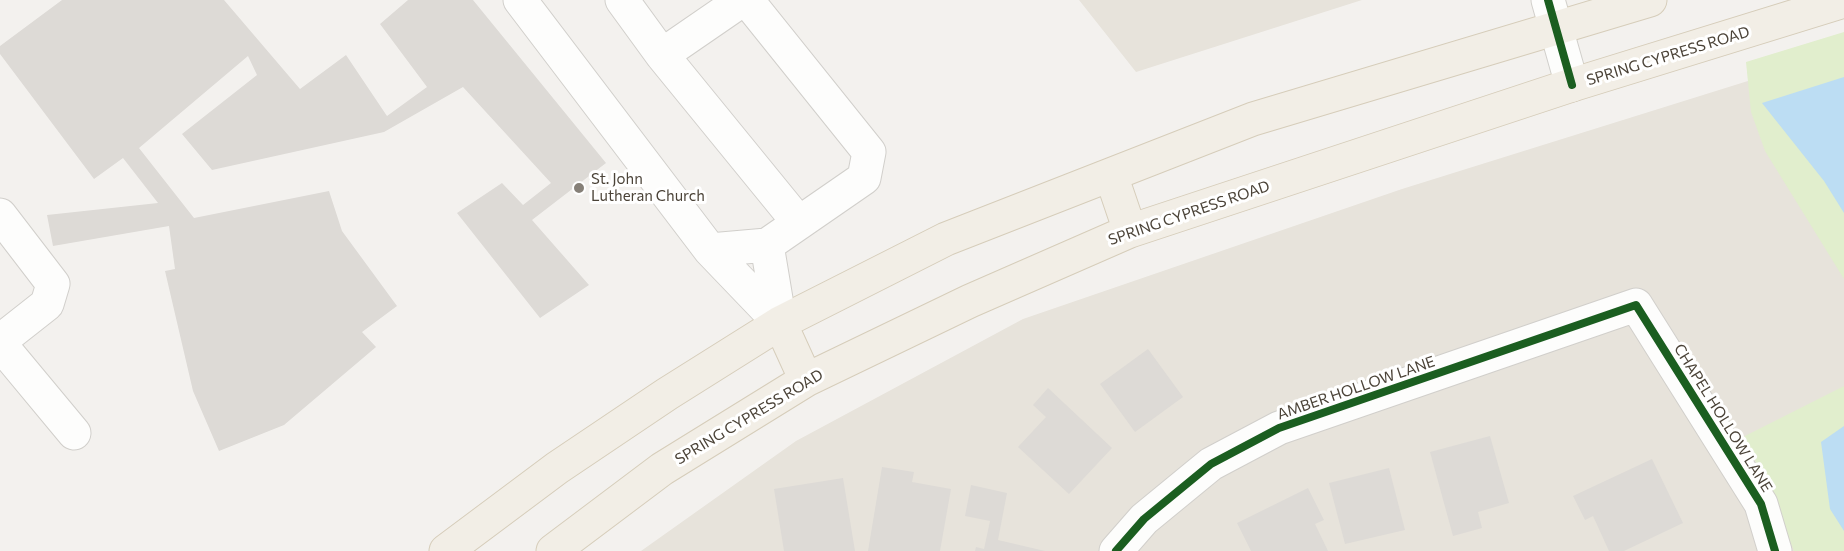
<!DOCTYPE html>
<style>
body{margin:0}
canvas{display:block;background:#f3f1ee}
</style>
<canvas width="1844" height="551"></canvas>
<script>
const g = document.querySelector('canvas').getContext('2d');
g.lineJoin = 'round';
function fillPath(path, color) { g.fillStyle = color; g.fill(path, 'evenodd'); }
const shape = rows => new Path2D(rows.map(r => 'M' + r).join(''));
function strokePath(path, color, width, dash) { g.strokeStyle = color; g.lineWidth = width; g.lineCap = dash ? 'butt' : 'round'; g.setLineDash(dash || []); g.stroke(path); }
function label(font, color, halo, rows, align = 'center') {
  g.font = font + ' Commissioner,sans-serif'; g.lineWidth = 6; g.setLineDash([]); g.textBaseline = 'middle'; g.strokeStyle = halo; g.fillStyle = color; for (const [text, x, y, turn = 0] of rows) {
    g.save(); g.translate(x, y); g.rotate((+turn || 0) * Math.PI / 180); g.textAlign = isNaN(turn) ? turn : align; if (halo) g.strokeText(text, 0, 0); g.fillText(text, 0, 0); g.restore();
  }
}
fillPath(shape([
 [1079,0,1362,0,1136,72],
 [1844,51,1844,551,641,551,796,441,1023,319,1402,189]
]), '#e7e3db');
fillPath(shape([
 [1844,32,1844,279,1765,151,1751,112,1746,62],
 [1844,386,1844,551,1794,551,1760,469,1741,438]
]), '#e1eecd');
fillPath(shape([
 [1844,77,1844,213,1824,181,1762,103],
 [1844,426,1844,531,1830,509,1821,442]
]), '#bcddf3');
fillPath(shape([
 [62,0,224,0,300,89,346,55,387,116,427,87,380,24,408,0,473,0,606,163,532,220,589,285,540,318,457,213,502,183,523,205,551,183,463,87,384,132,212,170,182,134,257,75,248,56,139,148,194,218,329,191,342,231,397,306,362,332,376,347,284,425,219,451,193,391,165,271,175,269,169,226,53,246,47,215,158,203,123,158,94,179,0,54,0,46],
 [1148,349,1183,397,1135,432,1100,384],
 [1048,388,1112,448,1069,494,1018,447,1046,417,1033,405],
 [1490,436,1509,503,1478,512,1482,528,1453,536,1430,452],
 [1652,459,1683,523,1624,551,1609,551,1593,516,1585,520,1573,496],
 [882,467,914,472,912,482,951,489,940,551,868,551],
 [1389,468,1405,530,1345,544,1329,483],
 [843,478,855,551,784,551,774,489],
 [971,485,1007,493,998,540,1045,551,975,551,976,547,984,549,990,521,965,516],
 [1308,488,1324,520,1315,524,1328,551,1251,551,1237,523]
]), '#dddad6');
const minor = shape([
 [520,0,710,250,780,323],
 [622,0,662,55,799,223],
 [1548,0,1572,85],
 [662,55,742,0],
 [0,215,53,284,47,304,0,341],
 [767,245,780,323],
 [710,250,767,245,864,178,869,152,747,0],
 [0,344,74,433],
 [1116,551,1144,519,1211,464,1279,428,1636,305,1761,504,1775,551]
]);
const major = shape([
 [1111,175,1130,231],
 [780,323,806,380],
 [446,551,557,468,667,394,780,323,946,239,1253,119,1650,0],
 [553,551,662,469,806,380,970,301,1130,231,1572,85,1844,1]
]);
strokePath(minor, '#d1cfcb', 35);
strokePath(major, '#d6cdba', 35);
strokePath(minor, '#fdfdfc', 33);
strokePath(major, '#f2eee6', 33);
strokePath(shape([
 [1548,0,1572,85],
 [1116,551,1144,519,1211,464,1279,428,1636,305,1761,504,1775,551]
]), '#1b5e20', 8);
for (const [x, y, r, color] of [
 [579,188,6,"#868078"]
]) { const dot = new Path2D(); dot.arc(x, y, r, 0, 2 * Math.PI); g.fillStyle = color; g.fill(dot); strokePath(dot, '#fff', 2); }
label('15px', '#4b4338', '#fff', [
 ["SPRING CYPRESS ROAD",1668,56,-17],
 ["SPRING CYPRESS ROAD",1189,213,-19],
 ["AMBER HOLLOW LANE",1356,388,-19],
 ["SPRING CYPRESS ROAD",749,417,-31],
 ["CHAPEL HOLLOW LANE",1723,418,58]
]);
label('15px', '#4b4338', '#fff', [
 ["St. John",591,179],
 ["Lutheran Church",591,196]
], 'left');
</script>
